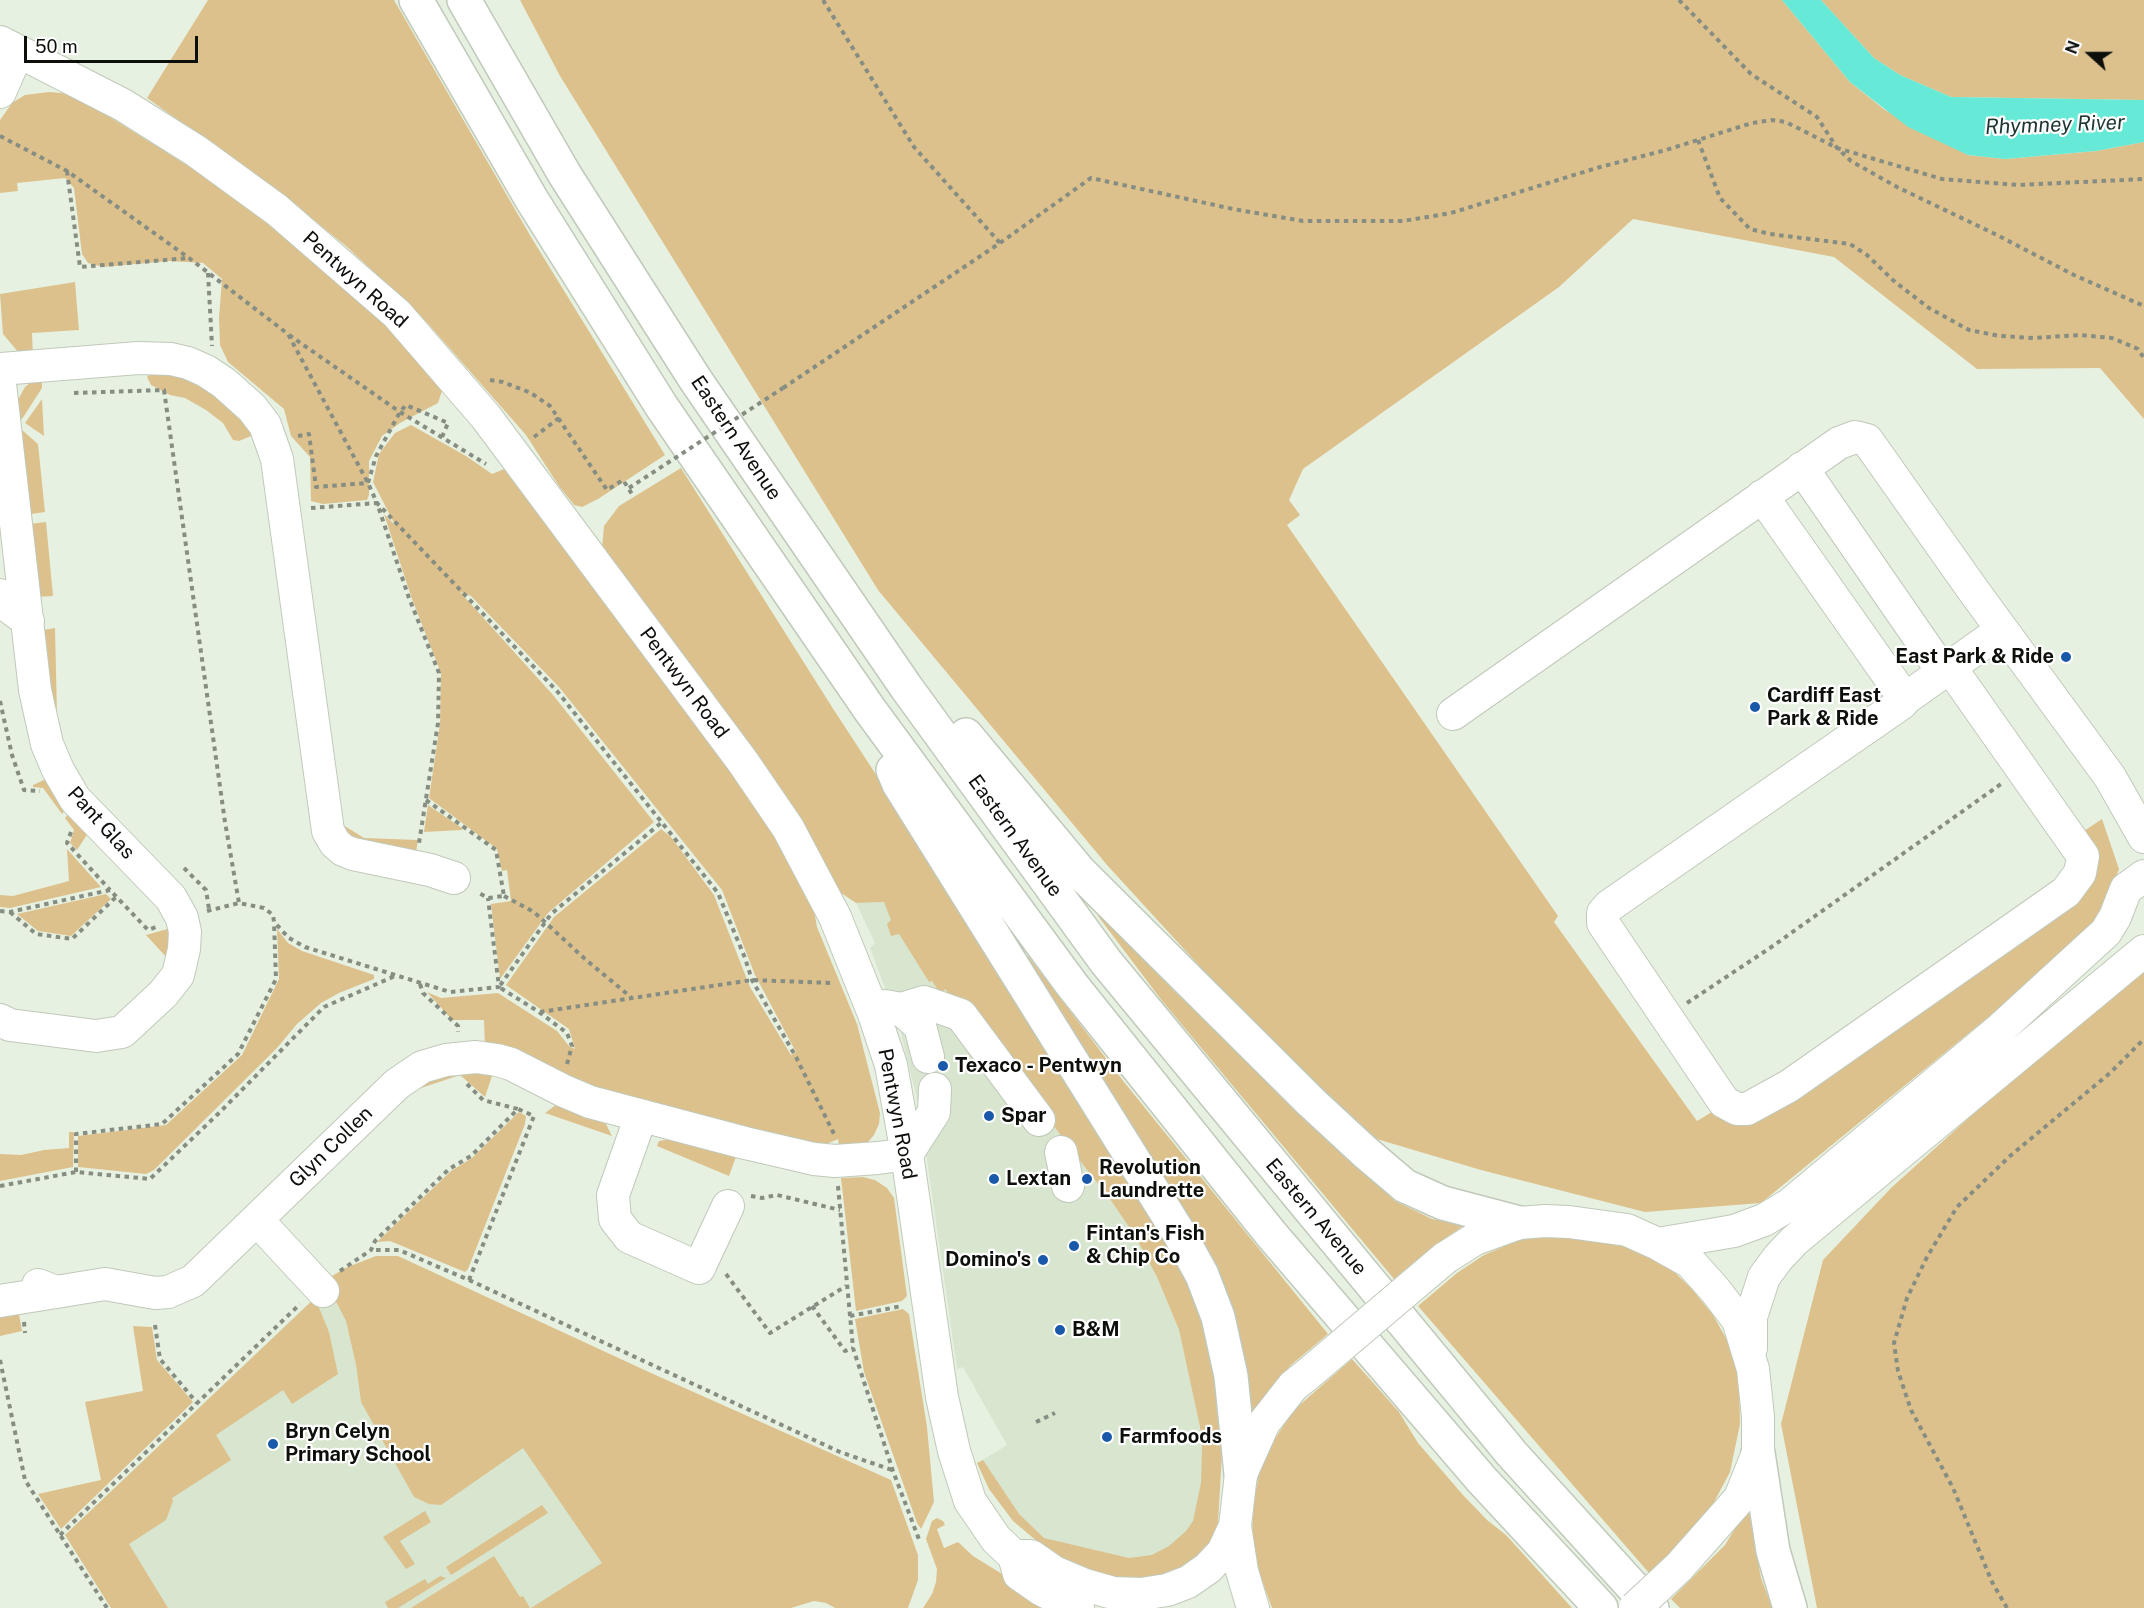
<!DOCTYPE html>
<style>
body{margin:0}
#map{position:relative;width:2144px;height:1608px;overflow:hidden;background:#e7f1e1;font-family:"Public Sans",sans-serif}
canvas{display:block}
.north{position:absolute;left:2060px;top:24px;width:60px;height:60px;-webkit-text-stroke:4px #fff;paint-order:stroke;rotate:291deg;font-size:16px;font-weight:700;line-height:24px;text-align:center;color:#0c0f0a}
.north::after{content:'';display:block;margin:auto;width:21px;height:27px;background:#0c0f0a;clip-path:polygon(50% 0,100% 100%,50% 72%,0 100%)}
.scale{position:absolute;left:24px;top:36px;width:174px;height:27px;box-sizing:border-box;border:3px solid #0c0f0a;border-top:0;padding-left:8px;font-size:18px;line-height:21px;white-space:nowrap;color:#0c0f0a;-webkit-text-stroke:4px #fff;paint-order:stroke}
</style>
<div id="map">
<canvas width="2144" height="1608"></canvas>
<div class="north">N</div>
<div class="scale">50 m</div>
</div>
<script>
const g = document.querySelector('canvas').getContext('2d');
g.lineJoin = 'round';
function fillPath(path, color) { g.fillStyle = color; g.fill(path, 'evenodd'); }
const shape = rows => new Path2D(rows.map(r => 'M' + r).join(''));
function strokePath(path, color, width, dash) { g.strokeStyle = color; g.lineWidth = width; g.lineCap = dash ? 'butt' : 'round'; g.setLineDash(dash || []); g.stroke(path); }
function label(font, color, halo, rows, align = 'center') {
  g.font = font + ' "Public Sans",sans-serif'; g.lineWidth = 4.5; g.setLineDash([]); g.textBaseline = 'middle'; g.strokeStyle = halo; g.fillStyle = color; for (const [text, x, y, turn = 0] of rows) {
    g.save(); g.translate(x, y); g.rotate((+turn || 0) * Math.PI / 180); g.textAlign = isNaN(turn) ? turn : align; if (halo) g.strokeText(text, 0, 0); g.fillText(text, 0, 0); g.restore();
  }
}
fillPath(shape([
 [884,902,899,934,929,982,932,981,941,994,945,989,1046,1115,1069,1147,1110,1199,1135,1236,1157,1277,1179,1330,1200,1427,1208,1519,1140,1571,1044,1541,1018,1515,981,1461,1007,1445,963,1367,957,1369,920,1111,899,1025,870,948,875,943,856,903],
 [327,1286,346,1321,356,1366,361,1402,534,1440,650,1608,111,1608,65,1535]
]), '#d8e5cf');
fillPath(shape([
 [208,0,394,0,531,237,665,455,598,499,582,507,574,505,559,486,526,435,423,318,346,246,270,185,147,98],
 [520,0,1782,0,1850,82,1885,110,1968,155,2005,159,2096,151,2144,142,2144,419,2100,368,1977,369,1834,257,1633,219,1559,287,1303,469,1289,500,1300,515,1287,525,1558,916,1554,922,1697,1121,1717,1109,1727,1116,2076,897,2081,833,2102,819,2119,869,2096,929,1761,1203,1645,1212,1481,1170,1370,1137,1249,1020,1107,865,878,590,560,76],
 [1821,0,2144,0,2144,100,1951,97,1900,75,1874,58],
 [49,92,73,94,209,179,389,312,443,388,438,403,400,423,382,436,369,461,369,495,367,500,323,504,311,501,310,457,291,436,284,409,228,362,220,345,219,318,222,279,203,263,169,261,103,267,88,263,82,254,74,188,65,178,17,183,18,191,0,193,0,120,12,103,25,95],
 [75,282,79,330,32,333,33,357,19,353,3,334,0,294],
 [157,367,193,373,252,426,251,436,239,441,233,440,223,423,206,410,185,398,170,395,151,385,147,377],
 [42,378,42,388,22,419,17,419,15,405,25,387,34,380],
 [42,399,44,436,25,423],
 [411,425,466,456,492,474,514,465,722,753,809,884,817,927,857,1024,880,1113,879,1124,874,1135,868,1142,862,1145,839,1146,838,1139,820,1147,647,1108,485,1048,484,1020,452,1020,427,992,441,998,498,993,557,1031,569,1046,575,1049,569,1029,506,985,554,917,661,829,671,837,714,895,750,987,791,1055,796,1052,755,975,722,890,559,687,471,596,460,592,553,695,654,822,548,913,500,979,491,904,511,901,507,870,502,871,497,849,429,798,440,724,441,673,412,599,384,514,395,525,373,482,379,454,395,433],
 [17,430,22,430,38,444,45,512,31,514],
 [681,468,832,707,944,879,1194,1286,1211,1345,1221,1404,1222,1453,1218,1523,1209,1543,1199,1557,1184,1568,1164,1576,1140,1580,1116,1580,1057,1558,1013,1521,989,1489,977,1463,983,1460,1019,1514,1044,1538,1129,1558,1152,1555,1169,1546,1186,1531,1193,1521,1201,1483,1202,1447,1200,1427,1179,1330,1157,1277,1135,1236,1110,1199,1069,1147,1046,1115,945,989,941,995,932,981,929,982,899,934,891,936,887,924,891,920,884,902,856,903,841,893,762,761,602,549,604,526,619,506],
 [46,522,53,596,34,597,29,524],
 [55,628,57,715,52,715,39,631],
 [46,779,67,808,62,814,43,788,33,787,33,785],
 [428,805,462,828,462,830,424,832],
 [70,812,88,833,77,850,70,843,74,830,65,818],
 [343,825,364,838,418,840,415,858,340,835],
 [67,849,101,887,10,908,0,907,0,895,13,896,69,881],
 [106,894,111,899,71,936,38,931,17,914],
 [1101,912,1174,991,1395,1201,1432,1219,1465,1225,1435,1245,1394,1279,1163,1002,1098,916],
 [171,928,168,959,146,935],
 [277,929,288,943,302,951,374,975,374,979,339,993,321,1003,297,1024,277,1048,154,1170,146,1174,78,1167,78,1136,166,1125,242,1055,279,979],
 [1028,956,1124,1082,1328,1334,1291,1365,1245,1419,1233,1319,1201,1238,1021,961],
 [2144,960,2144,1608,1817,1608,1781,1424,1823,1260,1891,1188],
 [494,1070,485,1097,460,1075,403,1094,431,1076],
 [557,1104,599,1118,605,1122,612,1136,545,1113],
 [519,1112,526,1116,525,1124,468,1269,465,1272,390,1241,377,1242,451,1171,472,1158],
 [69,1132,74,1132,73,1167,0,1181,0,1154,21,1155,44,1150,69,1148],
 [670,1139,689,1141,737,1154,729,1176,657,1146,659,1141],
 [863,1177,875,1180,887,1188,894,1198,907,1296,902,1301,856,1311,841,1178],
 [1576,1233,1636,1248,1669,1267,1691,1288,1713,1315,1727,1340,1739,1379,1740,1424,1730,1472,1712,1506,1680,1545,1649,1573,1418,1306,1457,1273,1484,1255,1514,1242,1541,1235],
 [376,1256,398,1256,651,1373,891,1480,918,1555,918,1580,908,1608,835,1608,826,1603,814,1601,791,1608,531,1608,602,1563,523,1448,441,1505,429,1504,414,1497,361,1402,356,1365,346,1321,335,1300,329,1278,345,1268],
 [315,1298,329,1332,338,1374,292,1404,283,1390,216,1435,231,1460,172,1498,173,1501,166,1520,129,1544,168,1608,111,1608,65,1535],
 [903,1309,909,1314,927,1427,934,1502,921,1529,917,1523,864,1372,855,1319],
 [19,1314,22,1331,0,1336,0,1317],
 [133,1326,152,1327,157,1360,193,1402,61,1529,38,1494,101,1480,85,1402,143,1391],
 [1352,1359,1399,1412,1418,1443,1463,1495,1487,1520,1506,1535,1572,1608,1272,1608,1256,1564,1252,1533,1254,1499,1260,1471,1272,1443,1294,1410],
 [542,1505,548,1513,451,1575,446,1567],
 [1748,1507,1761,1578,1772,1608,1680,1608,1671,1599,1725,1545],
 [425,1511,431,1522,400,1541,415,1564,406,1569,383,1537],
 [937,1518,943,1521,945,1525,937,1529,944,1548,958,1542,973,1556,1057,1608,923,1608,932,1594,936,1582,937,1569,926,1539,932,1521],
 [494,1556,520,1597,523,1596,530,1608,411,1608],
 [440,1576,446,1578,398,1608,388,1608,385,1602,425,1579,428,1584]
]), '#ddc18d');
fillPath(shape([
 [1782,0,1821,0,1874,58,1900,75,1951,97,2144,100,2144,142,2096,151,2005,159,1968,155,1908,127,1850,82]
]), '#66ead7');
const minor = shape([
 [0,42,123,105,196,151,277,210,397,314,486,417,743,762,788,828,835,917,874,1014,891,1065,907,1154,942,1397,954,1451,970,1501,996,1539,1014,1556,1019,1574,1042,1590,1078,1608],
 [0,92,18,51],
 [0,369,138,358,171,359,188,363,206,371,224,383,252,408,265,425,277,459,328,831,335,843,343,850,353,854,430,870,454,878],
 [0,384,35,690,47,744,58,770,75,799,171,898,182,918,185,932,184,949,178,975,163,994,122,1032,96,1036,10,1025,0,1020],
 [1802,468,1943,672],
 [1762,496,1905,699],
 [0,595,1,601,28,621],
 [1950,667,2083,856,2080,873,2066,892,1789,1086,1747,1109,1737,1109,1724,1102,1603,923,1603,913,1609,906,1902,703,1905,699,2002,630],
 [1453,714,1839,443,1855,437,1867,440,1973,590,2110,777,2144,837],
 [885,1006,901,1009,920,1026,928,1057],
 [901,1009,924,1002,961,1015,1039,1120],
 [641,1116,613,1195,615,1219,629,1237,699,1268,728,1206],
 [1061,1152,1068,1186],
 [257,1220,323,1291],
 [1658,1244,1734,1231,1764,1220,1789,1205,1999,1030,2047,986,2106,932,2115,917,2126,889,2144,876],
 [1445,1258,1475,1239,1519,1223,1545,1221,1569,1222,1627,1230,1658,1244,1690,1262,1715,1290,1738,1320,1753,1369,1758,1417,1758,1453,1740,1498,1679,1567],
 [38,1285,56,1292,105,1284,155,1293,168,1292,193,1281,397,1084,422,1067,446,1060,476,1057,497,1060,511,1064,564,1091,590,1102,745,1143,814,1159,835,1161,878,1158,907,1154,934,1112,935,1089],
 [0,1301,56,1292],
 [1751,1348,1751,1317,1764,1277,1778,1258,1794,1241,2144,951],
 [1014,1556,1031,1556,1054,1572,1085,1585,1113,1593,1141,1594,1167,1590,1188,1582,1208,1568,1223,1552,1235,1526],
 [1253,1608,1242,1571,1235,1526,1241,1474,1264,1423,1293,1386,1308,1374]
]);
const highway = shape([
 [416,0,532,200,662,407,870,710,1072,985,1271,1234,1482,1480,1601,1608],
 [464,0,565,175,695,379,906,687,1106,962,1512,1454,1652,1608],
 [966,735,1080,872,1311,1102,1365,1152,1405,1186,1443,1203,1519,1223],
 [893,770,899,784,1179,1233,1202,1275,1218,1317,1231,1376,1241,1474],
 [1758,1453,1773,1551,1790,1608]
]);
strokePath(minor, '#c0c9ba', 34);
strokePath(highway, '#c0c9ba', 36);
strokePath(shape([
 [823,0,914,147,1000,243],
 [1679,0,1751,74,1817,117,1837,148,1851,161,1897,187,1997,235,2074,275,2144,306],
 [0,136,67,171,189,258,288,334,368,483,377,503,557,691,718,893,745,958,752,980,796,1057,834,1134],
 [1698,140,1720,198,1750,229,1770,234,1850,244,1867,255,1895,282,1929,308,1969,330,2000,336,2034,338,2080,335,2112,338,2138,349,2144,358],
 [67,171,80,267,189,258],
 [208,273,212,346],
 [289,335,400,412,486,464],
 [490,380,503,382,531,393,550,406,607,490,623,480,632,494],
 [783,388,1000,243,1091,178,1233,209,1303,221,1403,221,1451,213,1600,167,1666,150,1752,123,1772,120,1786,122,1837,148,1942,179,2018,185,2144,179],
 [74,393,164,390,225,822,239,903],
 [298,436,309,434,316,487,368,483,376,456,400,412,406,405,448,423],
 [442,437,448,423],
 [534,437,559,418],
 [311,508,377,503,409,598,439,673,438,723,419,843],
 [0,701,12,755,24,790,40,791],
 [426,800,496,850,504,896,488,898,477,892],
 [71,832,67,843,110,890],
 [184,868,206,890,209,909],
 [504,896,534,912,585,959,632,998],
 [0,911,10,912,110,890,148,930,156,927],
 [207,911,239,903,264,908,273,915,274,922,289,938,305,947,450,992,499,987,488,898],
 [10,912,36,934,72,939,116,897],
 [420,984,423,993,458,1026,458,1032],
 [1687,1003,1770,948,2001,784],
 [540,1012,752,980,833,983],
 [567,1064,572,1046,567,1033,539,1012,499,987,551,914,661,823],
 [467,1084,483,1100,518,1109],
 [76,1172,76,1134,162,1124,238,1054,276,979,274,922],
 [0,1186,76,1172,150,1179,220,1112,324,1007,395,976],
 [838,1186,853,1348,893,1471,920,1542],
 [751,1196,762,1198,777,1195,840,1210],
 [340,1271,371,1250,375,1241,449,1169,471,1156,518,1109,534,1116,469,1280,399,1250,371,1250],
 [726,1274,770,1333,846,1286],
 [469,1280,840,1452,892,1470],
 [812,1306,845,1351,853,1348],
 [850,1316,902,1306],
 [24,1322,25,1333],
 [155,1325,160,1359,197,1403],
 [0,1360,25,1480,107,1608],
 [1036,1422,1055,1413],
 [60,1535,300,1304],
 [2007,1608,1992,1582,1953,1488,1911,1410,1898,1371,1894,1343,1907,1298,1927,1257,1957,1207,2010,1156,2110,1073,2144,1039]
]), '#868d82', 4, [4.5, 4.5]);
strokePath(minor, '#fff', 32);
strokePath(highway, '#fff', 33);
const minorBridge = shape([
 [1308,1374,1445,1258],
 [1635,1608,1679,1567]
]);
strokePath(minorBridge, '#c0c9ba', 34, []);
strokePath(shape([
 [629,488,783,388]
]), '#868d82', 4, [4.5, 4.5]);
strokePath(minorBridge, '#fff', 32);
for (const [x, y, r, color] of [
 [2066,657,6,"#1a59a9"],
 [1755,707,6,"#1a59a9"],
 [943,1066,6,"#1a59a9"],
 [989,1116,6,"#1a59a9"],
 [994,1179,6,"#1a59a9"],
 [1087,1179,6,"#1a59a9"],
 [1074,1246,6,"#1a59a9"],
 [1043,1260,6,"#1a59a9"],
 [1060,1330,6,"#1a59a9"],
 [1107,1437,6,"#1a59a9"],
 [273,1444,6,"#1a59a9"]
]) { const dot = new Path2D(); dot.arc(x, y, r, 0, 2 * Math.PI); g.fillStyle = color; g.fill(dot); strokePath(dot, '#fff', 2); }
label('20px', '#0c0f0a', '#fff', [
 ["Pentwyn Road",355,280,42],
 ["Eastern Avenue",736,438,56],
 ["Pentwyn Road",684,683,53],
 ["Pant Glas",101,823,48],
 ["Eastern Avenue",1015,836,54],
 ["Pentwyn Road",897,1114,79],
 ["Glyn Collen",331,1147,-44],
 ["Eastern Avenue",1316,1217,50]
]);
label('bold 20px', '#0c0f0a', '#fff', [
 ["East Park & Ride",2054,657,"right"],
 ["Cardiff East",1767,696],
 ["Park & Ride",1767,719],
 ["Texaco - Pentwyn",955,1066],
 ["Spar",1001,1116],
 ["Revolution",1099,1168],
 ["Laundrette",1099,1191],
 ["Lextan",1006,1179],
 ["Fintan's Fish",1086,1234],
 ["& Chip Co",1086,1257],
 ["Domino's",1031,1260,"right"],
 ["B&M",1072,1330],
 ["Bryn Celyn",285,1432],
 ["Primary School",285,1455],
 ["Farmfoods",1119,1437]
], 'left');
label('italic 21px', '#1e3531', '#fff', [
 ["Rhymney River",2055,125,-2]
]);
</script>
